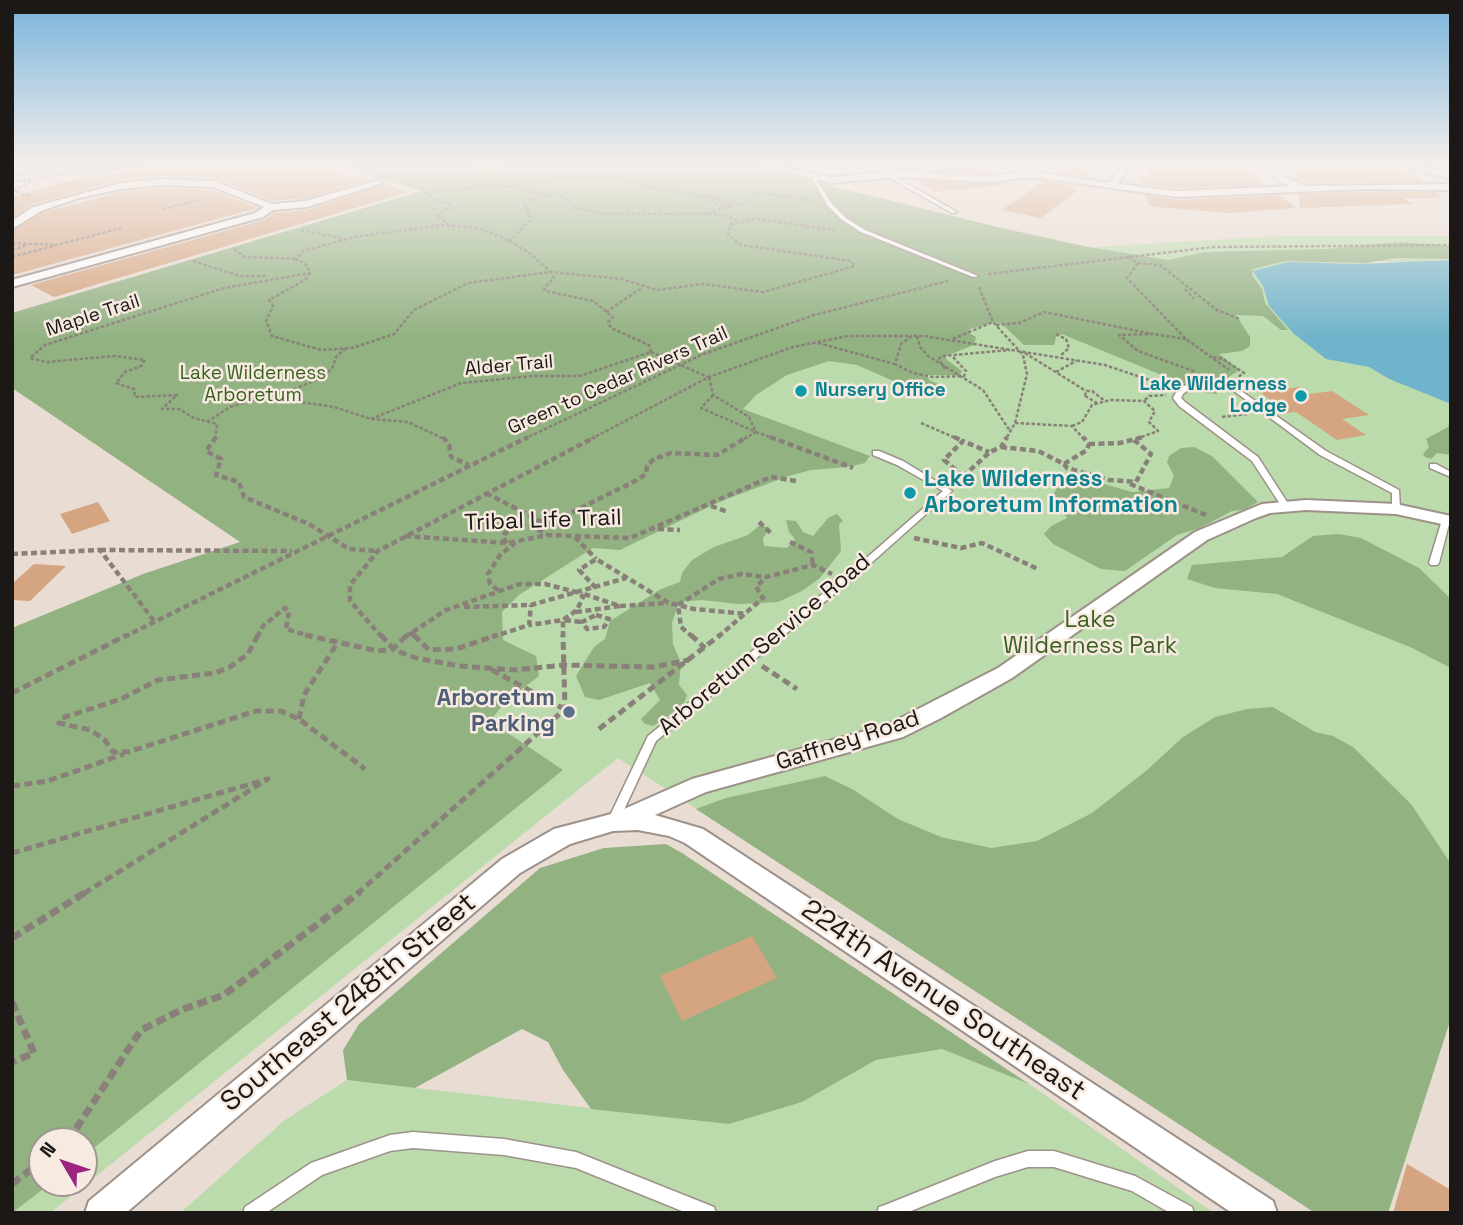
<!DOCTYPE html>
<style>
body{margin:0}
#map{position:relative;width:1463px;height:1225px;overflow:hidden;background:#e9dcd3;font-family:"Space Grotesk",sans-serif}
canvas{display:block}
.frame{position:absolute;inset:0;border:14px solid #1c1815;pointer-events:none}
.north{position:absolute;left:28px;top:1127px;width:70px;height:70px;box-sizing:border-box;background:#f7eae1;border:2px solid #9f968f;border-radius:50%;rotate:309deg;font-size:19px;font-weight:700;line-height:28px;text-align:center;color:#1c1815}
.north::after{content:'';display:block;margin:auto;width:24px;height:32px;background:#9a247f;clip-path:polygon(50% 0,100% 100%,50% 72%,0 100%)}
</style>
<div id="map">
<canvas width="1463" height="1225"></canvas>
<div class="frame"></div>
<div class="north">N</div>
</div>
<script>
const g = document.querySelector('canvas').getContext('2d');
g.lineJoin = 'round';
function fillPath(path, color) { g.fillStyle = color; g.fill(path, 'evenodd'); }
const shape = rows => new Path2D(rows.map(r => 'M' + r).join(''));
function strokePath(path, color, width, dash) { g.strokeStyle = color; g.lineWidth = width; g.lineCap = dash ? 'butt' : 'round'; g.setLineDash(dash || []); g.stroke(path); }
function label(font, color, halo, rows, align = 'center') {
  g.font = font + ' "Space Grotesk",sans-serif'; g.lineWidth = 5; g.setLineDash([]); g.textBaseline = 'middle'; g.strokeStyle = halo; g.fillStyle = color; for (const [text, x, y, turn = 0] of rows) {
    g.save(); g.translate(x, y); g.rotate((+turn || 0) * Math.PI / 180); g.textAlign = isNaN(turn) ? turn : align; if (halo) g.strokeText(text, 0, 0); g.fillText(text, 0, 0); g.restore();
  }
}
fillPath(shape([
 [1279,236,1451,236,1451,259,1407,263,1376,261,1355,268,1344,263,1313,264,1264,276,1269,306,1293,333,1326,358,1369,367,1389,379,1451,404,1451,1018,1388,1213,873,923,618,758,50,1213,12,1213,12,650,1063,249],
 [42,1141,84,1141,84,1183,42,1183],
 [942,1049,1029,1084,1214,1213,180,1213,285,1120,347,1080,729,1124,802,1102,876,1060]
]), '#bbdbac');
fillPath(shape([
 [12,167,148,167,67,176,73,170,58,170,12,178],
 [345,167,471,167,490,171,505,167,756,167,997,227,1088,247,1168,260,1205,252,1326,249,1400,242,1451,246,1451,259,1396,258,1366,263,1285,261,1253,269,1252,275,1262,289,1265,303,1288,330,1281,330,1263,316,1236,315,1250,337,1250,346,1242,351,1219,354,1240,370,1222,381,1215,389,1217,394,1205,393,1062,334,1056,337,1054,345,1024,345,1002,324,992,323,970,329,969,333,976,337,974,345,946,356,947,360,962,371,960,375,927,375,929,380,945,387,940,391,907,387,857,365,829,361,787,375,756,395,743,409,870,456,865,463,848,467,811,470,789,476,721,501,620,550,593,548,519,595,502,612,503,640,536,656,539,676,505,702,490,721,563,770,84,1156,84,1141,42,1141,42,1183,51,1183,12,1213,12,628,143,574,240,542,12,388,12,313,421,191],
 [1451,418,1451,455,1437,453,1431,459,1425,457,1423,454,1429,447,1426,439,1448,427],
 [1194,447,1212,456,1258,502,1244,510,1232,511,1200,528,1177,535,1125,571,1101,569,1053,544,1044,534,1051,526,1067,518,1052,497,1059,484,1068,481,1094,481,1132,492,1169,488,1174,476,1167,462,1169,456,1181,448],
 [837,514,843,521,839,524,841,551,820,578,802,591,778,602,738,604,702,600,679,602,672,623,673,644,681,663,679,685,687,695,683,706,653,726,645,724,641,719,660,700,650,683,599,700,585,697,576,676,594,647,605,639,610,621,661,589,680,582,682,573,692,560,714,547,748,535,760,525,770,528,763,538,764,546,787,548,795,539,789,532,786,520,796,521,803,532,813,536,828,518],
 [1339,534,1361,538,1419,568,1451,599,1451,668,1410,647,1277,594,1215,588,1187,579,1192,565,1282,557,1313,536],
 [1273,707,1315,732,1333,736,1353,747,1411,804,1451,864,1451,1018,1388,1213,1315,1213,696,809,726,798,825,776,852,789,898,819,941,837,991,848,1037,841,1092,813,1146,771,1183,737,1215,717,1247,709],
 [666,844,682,853,1029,1084,942,1049,876,1060,802,1102,729,1124,591,1109,563,1070,548,1042,522,1029,415,1088,347,1080,343,1050,359,1024,540,868,604,848]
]), '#92b282');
fillPath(shape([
 [1451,260,1451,404,1389,379,1369,367,1326,359,1293,333,1269,306,1263,286,1253,271,1288,262,1358,264]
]), '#70b4cb');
fillPath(shape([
 [176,167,227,167,218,172,309,168,306,173,334,169,344,176,351,174,370,180,306,198,272,201,214,178,163,176,121,180,32,204,12,218,12,197,79,178],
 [902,167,988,167,993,173,905,169],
 [1065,167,1070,167,1094,170,1086,177,1057,173],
 [1163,167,1245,167,1265,185,1177,188,1142,184,1139,175,1150,177,1146,168,1164,169],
 [1293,167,1386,167,1387,171,1413,174,1423,182,1307,183,1295,179],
 [920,181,1003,183,1005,185,933,192],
 [1044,181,1075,186,1071,189,1078,190,1041,218,1002,210],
 [385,184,409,192,54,297,31,285,264,220,274,213,308,210],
 [163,188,212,190,258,208,12,275,12,231,42,213,121,192],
 [1365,192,1436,192,1443,198,1403,198,1413,204,1300,208,1298,194],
 [1146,195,1177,200,1279,195,1296,208,1229,213,1168,208,1149,206],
 [1299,387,1310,394,1332,391,1369,415,1342,419,1366,435,1337,440,1296,412,1286,413,1260,392],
 [98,502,110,521,72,534,60,514],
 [34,564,66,566,30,601,12,600,12,584],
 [752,936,777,978,682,1021,660,976],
 [1407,1164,1451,1190,1451,1213,1393,1213]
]), '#d5a480');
const service = shape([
 [886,174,890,174,957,212,952,213,886,176,886,174],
 [811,177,815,177,832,204,846,218,865,230,978,276,973,277,861,232,842,220,828,206,811,177],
 [1227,381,1326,451,1399,490,1400,509,1399,511,1393,511,1392,509,1392,493,1320,455,1226,385,1188,390,1183,394,1181,398,1185,402,1258,457,1289,505,1285,508,1282,507,1252,461,1179,406,1173,398,1177,391,1183,386,1227,381],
 [873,451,879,451,903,461,952,491,869,565,656,741,617,825,613,827,609,825,607,822,648,736,863,561,943,491,897,465,873,455,873,451],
 [1430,464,1436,464,1451,472,1451,477,1430,468,1430,464],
 [1446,517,1450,520,1439,563,1437,565,1431,565,1429,563,1442,520,1446,517],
 [413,1132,504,1139,576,1152,714,1207,716,1213,687,1213,576,1168,504,1155,413,1148,390,1151,322,1175,266,1213,243,1213,245,1207,311,1163,390,1135,413,1132],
 [1028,1151,1054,1151,1135,1176,1192,1207,1194,1213,1170,1213,1132,1191,1054,1167,1028,1167,995,1177,906,1213,877,1213,879,1207,885,1205,995,1161,1028,1151]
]);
const minor = shape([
 [764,167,780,167,831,177,899,171,988,176,1022,172,1013,167,1024,167,1035,172,1109,183,1121,167,1129,167,1118,184,1177,191,1291,186,1279,181,1266,167,1276,167,1285,177,1306,186,1451,184,1451,190,1365,189,1177,197,1032,177,988,182,899,177,831,183,764,167],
 [1407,167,1422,167,1451,173,1451,179,1407,167],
 [163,179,214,181,272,204,306,201,378,180,383,183,307,207,273,210,263,217,12,287,12,280,255,213,264,207,213,187,163,185,121,189,79,198,41,211,12,229,12,221,33,207,121,183,163,179],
 [1306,500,1396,504,1451,516,1451,526,1396,514,1306,510,1270,513,1256,518,1207,540,1012,678,941,718,903,737,706,792,655,815,703,829,1273,1201,1277,1213,1232,1213,685,843,669,836,638,830,613,831,570,844,520,873,126,1213,85,1213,89,1201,502,859,554,829,615,813,692,779,887,725,998,668,1195,532,1262,504,1306,500]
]);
strokePath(service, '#9d9189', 3);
strokePath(minor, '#9d9189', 4);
strokePath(shape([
 [12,182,104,167],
 [513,187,556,179,619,178,658,189,710,197],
 [30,196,14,191,31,181],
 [163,209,199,200],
 [707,213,731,206,714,203,710,197,745,205,749,202,747,198,762,193,812,200],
 [441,225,474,227,502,237,528,252,551,272,468,283,414,310,394,334,352,348,321,350,272,336,266,321,273,306,269,300,305,280,310,273,307,265,296,259,303,251,355,237,441,225],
 [450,225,436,216,453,205,435,201,427,193,481,186,513,187,545,194],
 [301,230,345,239],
 [509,242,531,219,524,201,554,194,567,198,574,207,602,214,708,214,726,215,737,221],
 [12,243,56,245],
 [234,249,245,257,296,259],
 [12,250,28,245],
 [12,257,121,228],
 [1128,257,1138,263,1160,265,1217,310,1240,319],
 [193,261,240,276,267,276],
 [1138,263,1127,278,1186,339,1229,370],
 [988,274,1213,247,1451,245],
 [979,287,993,322,1023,355,1027,374,1015,423,1006,439],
 [1185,289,1194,299],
 [606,312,643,287],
 [996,325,1019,323,1044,312,1153,334],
 [1056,334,1066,339,1069,348,1060,356],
 [917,336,920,347,928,356,983,390,1010,431],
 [953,339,993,322],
 [1186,339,1153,334,1119,335,1138,351,1196,372],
 [818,343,895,364],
 [651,352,649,345,611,328,608,322,613,317,593,301,545,291,544,288,554,278,551,272,622,279,657,290,703,284,763,292,855,266,851,261,741,245,728,235,731,224,757,219,835,230],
 [651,352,708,377],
 [1025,353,1086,391],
 [953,357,966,371,964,376,933,377,913,373,895,364,901,344,912,336,924,336,1105,365,1167,386],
 [1213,357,1223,359,1244,373,1238,377],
 [945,369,939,359,942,356,1010,350],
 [1056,372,1076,361],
 [709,377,713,395,749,417,756,432,775,439],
 [713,395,701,408,756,432,744,439],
 [1085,396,1086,391,1092,391,1105,401],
 [1085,396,1097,403],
 [264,397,334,407,371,419,408,422,444,439],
 [1145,400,1149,396,1166,395],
 [1222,417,1248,414],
 [371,419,461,383,534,376,580,376,651,352],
 [207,422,230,407,295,389,318,379,332,369,336,357,345,349],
 [921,423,958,439],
 [1015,423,1072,426,1084,439],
 [1072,426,1082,422,1092,405,1110,400,1144,401,1155,411,1149,422,1158,431,1136,439],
 [215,439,217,424,194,418,179,409,162,409,177,395,135,397,134,389,116,383,125,372,141,366,145,360,115,356,46,362,30,358,45,345,224,288,310,273],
 [524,439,701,355,814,315,948,281],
 [591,439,709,377,793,347,848,336,912,336]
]), '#89807a', 2.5, [3.5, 2]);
strokePath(shape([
 [216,437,206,451,221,459,216,475,239,482,244,497,309,524,349,549,377,551],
 [443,437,449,445,451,457,469,465],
 [770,437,853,468],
 [954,437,963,441],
 [1089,444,1120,443,1143,437],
 [1001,447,1038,451,1064,464,1087,450,1089,444,1083,437],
 [1064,464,1067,468,1109,480,1136,482,1151,454,1134,440],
 [963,476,944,460,963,441,989,452],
 [956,483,990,452,1001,447,1007,437],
 [1130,484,1206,515],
 [486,493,546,524],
 [711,506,728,512],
 [759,522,773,535],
 [538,529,637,480,646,474,647,466,654,459,671,453,717,455,747,437],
 [658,529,680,530],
 [405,536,508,543,547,535,630,538,771,477,796,481],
 [575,537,596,559],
 [914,538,961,548,982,543,1038,569],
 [790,542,811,552,813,565],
 [507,543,503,538,505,533,518,525,528,525,547,534],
 [100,550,292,551],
 [12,554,100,550,154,621],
 [596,588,579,570,596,559,669,603,694,609,747,614],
 [498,590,490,584,488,574,500,555,515,543],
 [620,606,668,603],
 [464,607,531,605,626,578],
 [576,612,620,606,581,593],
 [596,615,609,619,604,627,587,629,582,622,596,615],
 [410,632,415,637],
 [124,637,528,437],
 [257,637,263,626,285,608,289,611,286,629,313,637],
 [382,637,350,601,350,585,378,551,595,437],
 [405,637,446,610,520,584,545,584,580,593,583,597,577,610,563,620,529,625],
 [492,637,529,625,531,605],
 [563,637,563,620,582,622],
 [693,637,681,627,678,605,719,579,742,574,766,577],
 [718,637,763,598,756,587,766,577,813,565,832,574]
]), '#89807a', 4.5, [6, 3.5]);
strokePath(shape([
 [258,635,248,654,230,667,215,673,158,680,121,699,62,718,59,723,90,730,104,739,113,752,128,752,256,711,281,711,299,719,365,769],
 [305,635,378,651,393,649,407,635],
 [381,635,394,650,416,658,459,666,515,670,564,665,653,667,689,660],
 [414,635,429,650,456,649,497,635],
 [691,635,705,648],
 [762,666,797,689],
 [492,670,564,709],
 [12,693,127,635],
 [299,719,304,695,338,642],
 [599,729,720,635],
 [12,786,48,781,124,754],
 [12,853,268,779,83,894],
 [357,894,565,709,563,635]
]), '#89807a', 5, [8, 4.5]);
strokePath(shape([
 [12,938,86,892],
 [12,1002,34,1053,12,1062],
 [68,1141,141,1030,183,1009,224,995,360,892],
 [12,1184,42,1161]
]), '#89807a', 7, [10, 5]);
fillPath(service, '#fff');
fillPath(minor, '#fff');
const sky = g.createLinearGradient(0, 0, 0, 338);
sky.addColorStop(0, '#78b4dc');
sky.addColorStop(0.49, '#f5efeb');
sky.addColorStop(1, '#f5efeb00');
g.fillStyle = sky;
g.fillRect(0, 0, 1463, 338);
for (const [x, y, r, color] of [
 [801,391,7,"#0f9aa8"],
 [1301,396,7,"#0f9aa8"],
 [910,493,7,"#0f9aa8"],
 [569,712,7,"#5c6f8a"]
]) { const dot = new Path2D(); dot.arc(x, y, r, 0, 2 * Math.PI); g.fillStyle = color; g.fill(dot); strokePath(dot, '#f7eae1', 2.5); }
label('19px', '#1c1815', '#f7eae1', [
 ["Maple Trail",93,316,-18],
 ["Alder Trail",509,366,-5],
 ["Green to Cedar Rivers Trail",618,381,-24]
]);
label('19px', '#396220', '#f7eae1', [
 ["Lake Wilderness",253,374],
 ["Arboretum",253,396]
]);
label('bold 19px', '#0d838f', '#f7eae1', [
 ["Lake Wilderness",1287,385],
 ["Lodge",1287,407],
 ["Nursery Office",815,391,"left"]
], 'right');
label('bold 23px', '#0d838f', '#f7eae1', [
 ["Lake Wilderness",924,480],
 ["Arboretum Information",924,506]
], 'left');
label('23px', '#1c1815', '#f7eae1', [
 ["Tribal Life Trail",543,521,-2],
 ["Arboretum Service Road",765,645,-40],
 ["Gaffney Road",848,741,-18]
]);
label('23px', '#396220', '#f7eae1', [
 ["Lake",1090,621],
 ["Wilderness Park",1090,647]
]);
label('bold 23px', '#4e5e75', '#f7eae1', [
 ["Arboretum",555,699],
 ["Parking",555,725]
], 'right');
label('28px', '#1c1815', '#f7eae1', [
 ["224th Avenue Southeast",943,1001,34],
 ["Southeast 248th Street",349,1003,-40]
]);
</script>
